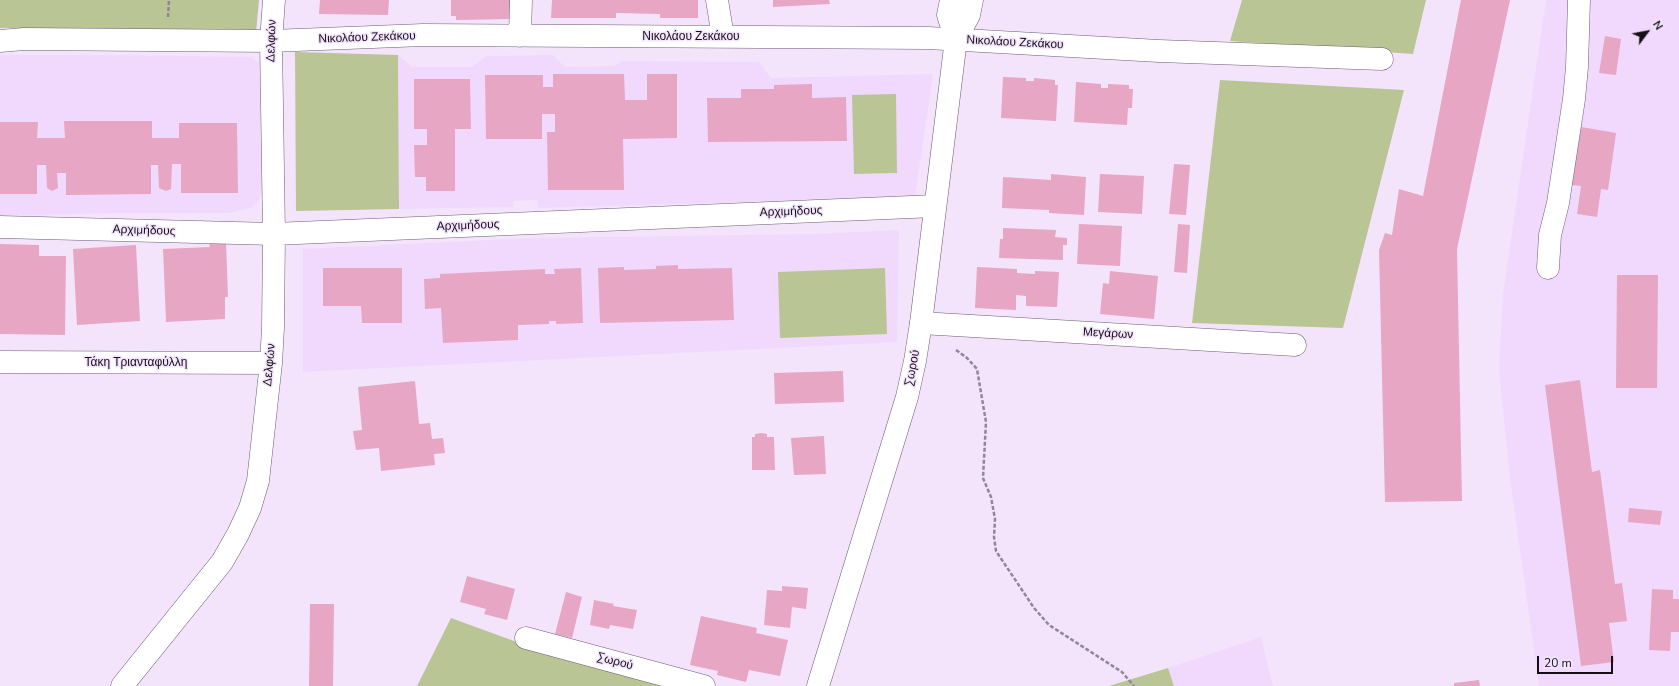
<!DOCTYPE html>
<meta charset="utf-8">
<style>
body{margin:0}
#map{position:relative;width:1679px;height:686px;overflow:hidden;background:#f3e4fc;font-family:"Nunito Sans",sans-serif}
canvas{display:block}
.north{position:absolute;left:1627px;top:12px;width:40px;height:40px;-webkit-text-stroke:3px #f3e4fc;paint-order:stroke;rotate:58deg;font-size:11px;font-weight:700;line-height:16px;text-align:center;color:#150f18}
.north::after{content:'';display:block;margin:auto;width:14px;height:18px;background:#150f18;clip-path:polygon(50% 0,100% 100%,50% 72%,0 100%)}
.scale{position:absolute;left:1537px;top:656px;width:76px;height:18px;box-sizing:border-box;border:2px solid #150f18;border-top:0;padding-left:5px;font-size:12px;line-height:14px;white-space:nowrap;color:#150f18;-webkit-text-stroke:3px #f3e4fc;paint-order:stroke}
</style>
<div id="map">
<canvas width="1679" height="686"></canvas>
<div class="north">N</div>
<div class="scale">20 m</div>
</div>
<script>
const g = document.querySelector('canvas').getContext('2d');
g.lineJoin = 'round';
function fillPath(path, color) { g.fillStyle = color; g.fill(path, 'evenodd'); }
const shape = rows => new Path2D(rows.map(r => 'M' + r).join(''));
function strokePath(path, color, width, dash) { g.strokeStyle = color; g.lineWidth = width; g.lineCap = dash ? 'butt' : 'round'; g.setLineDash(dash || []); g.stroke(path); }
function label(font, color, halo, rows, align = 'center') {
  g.font = font + ' "Nunito Sans",sans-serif'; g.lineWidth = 3; g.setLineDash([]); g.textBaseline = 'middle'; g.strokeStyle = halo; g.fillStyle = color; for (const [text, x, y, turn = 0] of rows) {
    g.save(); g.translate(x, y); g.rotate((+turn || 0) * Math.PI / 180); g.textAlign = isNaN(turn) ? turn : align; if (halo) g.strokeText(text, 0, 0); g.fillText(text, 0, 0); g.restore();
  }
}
fillPath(shape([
 [1546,0,1679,0,1679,686,1539,686,1510,478,1499,370,1503,294],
 [0,55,107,55,251,57,264,67,264,183,259,200,253,207,229,213,111,213,0,216],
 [398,55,412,67,472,67,486,56,553,55,565,67,614,66,622,61,759,62,771,78,933,74,915,197,538,208,537,200,513,201,513,207,399,209],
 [899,230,897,342,303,372,303,249,530,238,814,234],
 [1261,637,1273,686,1174,686,1168,668]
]), '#f0d9fd');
fillPath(shape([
 [0,0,259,0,256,32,0,28],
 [1242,0,1426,0,1413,54,1230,41],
 [295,52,398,55,399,209,296,211],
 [1220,80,1404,90,1343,328,1192,323],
 [896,94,897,173,854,174,852,95],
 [885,268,887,334,780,338,778,272],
 [451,618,514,641,666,686,417,686],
 [1168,668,1174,686,1109,686]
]), '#bac596');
fillPath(shape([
 [320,0,389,0,388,15,319,14],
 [451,0,516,0,511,19,456,20,456,16,451,16],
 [552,0,698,0,698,18,660,18,660,14,616,13,616,18,551,18],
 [773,0,829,0,830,4,773,7],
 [1461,0,1510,0,1457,249,1462,501,1385,502,1379,250,1385,233,1392,235,1399,189,1423,196],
 [1605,36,1621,39,1616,75,1599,73],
 [553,74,624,74,625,100,647,100,647,74,677,74,677,138,623,139,624,190,548,190,547,132,555,132,555,114,542,114,542,139,486,139,485,75,543,75,543,87,553,87],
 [1003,77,1026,78,1026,81,1034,81,1034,78,1055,80,1055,85,1058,85,1056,121,1001,118],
 [414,79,470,79,471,129,455,129,455,191,426,191,426,177,415,177,414,145,427,145,427,129,414,129],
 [1076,82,1101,84,1101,88,1108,88,1108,84,1129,85,1129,89,1133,89,1132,108,1128,108,1127,125,1074,122],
 [812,84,812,98,846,97,847,141,708,142,707,98,741,98,741,89,774,89,774,85],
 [64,121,152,121,152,138,179,138,179,123,237,123,238,193,181,193,181,164,172,164,171,189,166,191,159,188,158,165,151,165,151,194,66,195,66,173,57,173,58,188,52,191,47,188,46,165,37,165,37,194,0,194,0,122,38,122,37,138,65,138],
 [1581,127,1616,133,1608,190,1601,189,1597,217,1577,214,1581,186,1572,185],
 [1174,164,1190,165,1186,215,1169,214],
 [1051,174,1086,177,1084,215,1049,213,1049,210,1002,208,1003,177,1051,180],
 [1100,174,1144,176,1142,214,1098,212],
 [1079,224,1122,226,1120,266,1077,264],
 [1178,224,1190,225,1187,273,1174,272],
 [1003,228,1056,230,1055,237,1067,238,1067,245,1063,245,1063,260,999,258,1000,239,1003,239],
 [226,241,228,297,225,297,225,319,166,322,163,249,210,247,209,242],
 [0,244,39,245,39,256,66,256,65,335,0,334],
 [136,245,140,321,77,325,73,249],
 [678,265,678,269,732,268,734,320,600,323,598,268,624,267,624,270,656,269,656,266],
 [977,267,1017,269,1017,273,1035,274,1035,271,1059,272,1057,307,1026,306,1026,296,1016,295,1016,310,975,308],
 [323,268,402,268,402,323,362,323,361,306,323,306],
 [581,268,583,323,556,324,556,321,549,321,549,324,518,325,518,340,443,343,441,308,425,309,424,279,440,278,440,274,545,269,545,274,555,274,554,269],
 [1110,271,1158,276,1154,319,1100,314,1103,283,1109,284],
 [1617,275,1658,275,1657,388,1616,388],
 [843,371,844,402,775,404,774,373],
 [1580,380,1592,472,1600,470,1615,584,1622,583,1627,621,1609,623,1614,662,1581,666,1545,385],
 [415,381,419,424,430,423,432,439,443,438,445,453,434,454,435,465,381,471,379,448,356,450,353,431,362,430,358,387],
 [761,433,767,434,767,437,774,437,775,470,752,470,752,437,755,437,755,434],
 [824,436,826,474,794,475,791,438],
 [1629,508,1662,511,1660,525,1628,522],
 [467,576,515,589,507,620,484,614,486,609,460,602],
 [782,586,808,588,806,609,792,607,790,628,764,625,767,590,782,591],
 [1652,589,1673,590,1673,599,1679,599,1679,632,1671,632,1670,651,1649,650],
 [566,592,582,597,572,638,555,634],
 [594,600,614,604,613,606,637,610,633,629,610,625,609,629,590,625],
 [310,604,334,604,333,686,309,686],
 [701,616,757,628,756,633,788,640,780,676,749,670,746,682,717,675,718,671,690,665],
 [1479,680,1480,686,1454,686,1454,683]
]), '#e7a6c3');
const street = shape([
 [717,0,723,37],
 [520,36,521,0],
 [0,41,24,39,271,41,423,35,928,38,1159,51,1382,59],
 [0,227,274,234,935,206],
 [1548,268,1550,235,1558,203,1574,99,1577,67,1579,0],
 [921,323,1295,345],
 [0,362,271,363],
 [526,638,704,686],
 [122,686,222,562,238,534,250,508,258,481,271,363,273,328,274,234,271,41,274,0]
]);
const secondary = shape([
 [951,0,948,15,956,39],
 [818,686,907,397,915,361,921,323,956,39,969,15,972,0]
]);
strokePath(street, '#6b5b74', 23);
strokePath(secondary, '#6b5b74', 23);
strokePath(shape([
 [168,17,169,0],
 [956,350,967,358,977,369,986,422,983,478,991,497,995,519,994,537,996,551,1034,608,1049,625,1122,672,1134,686]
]), '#918697', 2.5, [4, 2]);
strokePath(street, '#fff', 22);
strokePath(secondary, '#fff', 22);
label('12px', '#150f18', '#f3e4fc', [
 ["Νικολάου Ζεκάκου",691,37],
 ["Νικολάου Ζεκάκου",367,38,-2],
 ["Δελφών",272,41,-88],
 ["Νικολάου Ζεκάκου",1015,43,3],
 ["Αρχιμήδους",791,212,-2],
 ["Αρχιμήδους",468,226,-2],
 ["Αρχιμήδους",144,231,2],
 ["Μεγάρων",1108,334,3],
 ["Τάκη Τριανταφύλλη",136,363],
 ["Δελφών",270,365,-85],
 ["Σωρού",913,368,-79],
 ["Σωρού",615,662,15]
]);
</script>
